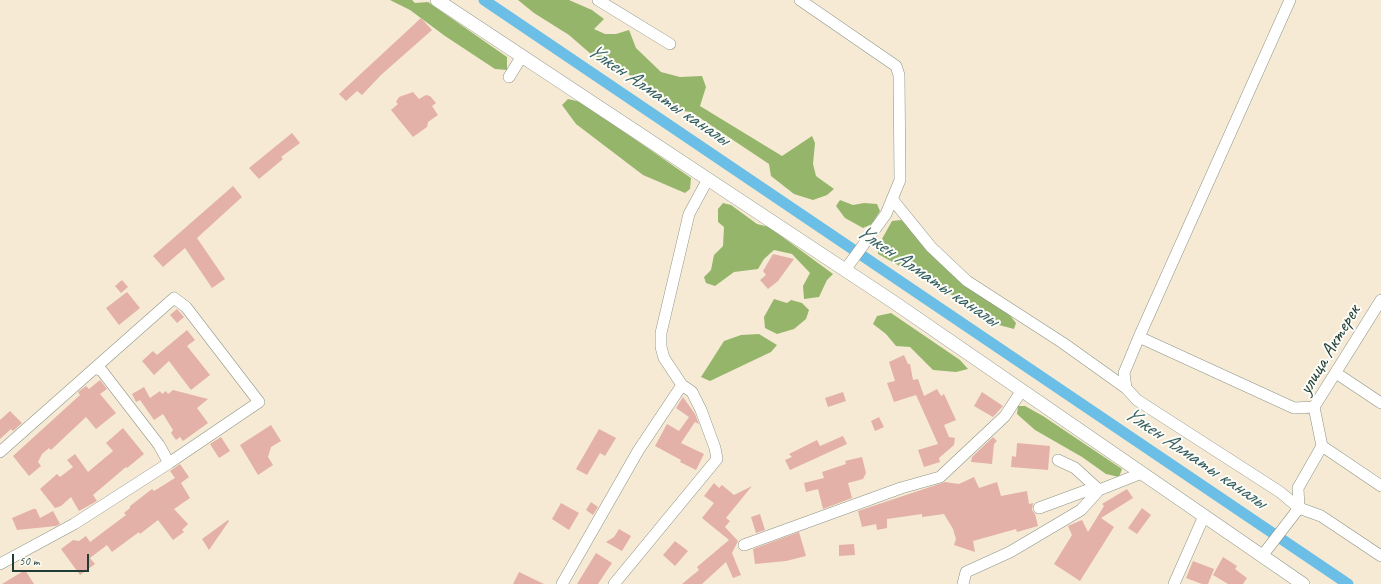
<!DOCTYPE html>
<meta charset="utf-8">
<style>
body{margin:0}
#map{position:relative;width:1381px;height:584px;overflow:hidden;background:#f6ead5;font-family:Caveat,sans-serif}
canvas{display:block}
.scale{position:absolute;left:12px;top:554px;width:77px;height:18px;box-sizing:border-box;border:2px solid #1f3d34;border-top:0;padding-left:5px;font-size:12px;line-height:14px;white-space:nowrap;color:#1f3d34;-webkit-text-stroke:3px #fdfcf7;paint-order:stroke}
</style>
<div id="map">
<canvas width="1381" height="584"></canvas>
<div class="scale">50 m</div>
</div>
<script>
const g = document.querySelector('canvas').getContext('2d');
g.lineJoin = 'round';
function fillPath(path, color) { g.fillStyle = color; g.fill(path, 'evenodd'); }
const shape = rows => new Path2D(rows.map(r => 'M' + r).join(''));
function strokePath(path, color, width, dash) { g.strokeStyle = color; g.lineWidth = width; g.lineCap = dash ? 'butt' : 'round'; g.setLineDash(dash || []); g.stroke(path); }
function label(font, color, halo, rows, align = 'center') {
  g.font = font + ' Caveat,sans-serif'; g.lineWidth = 4; g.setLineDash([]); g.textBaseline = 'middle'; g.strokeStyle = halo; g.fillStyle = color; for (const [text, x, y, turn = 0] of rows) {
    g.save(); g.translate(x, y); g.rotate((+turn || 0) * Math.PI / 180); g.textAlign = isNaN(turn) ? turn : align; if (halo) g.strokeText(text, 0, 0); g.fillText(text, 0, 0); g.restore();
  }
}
fillPath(shape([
 [390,0,412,0,415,3,428,2,507,57,507,70,495,69,445,36,410,10],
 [518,0,569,0,592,10,604,19,594,29,605,34,616,34,629,30,636,48,661,72,680,77,702,76,706,87,700,106,782,156,812,136,815,143,813,164,816,176,834,189,827,195,813,200,794,194,771,176,769,164,691,112,673,110,616,64,592,55,569,35,534,13],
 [568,99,581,102,691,178,690,189,685,193,643,175,576,124,562,105],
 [840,200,853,205,864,203,877,204,880,211,872,224,863,228,845,218,836,206],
 [723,203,731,205,757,224,769,227,833,274,827,280,819,297,804,299,803,286,810,273,792,254,774,250,764,259,758,269,734,272,715,286,706,283,704,277,711,270,714,255,723,246,724,227,718,222,718,209],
 [901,220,909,225,1004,308,1016,323,1014,329,999,325,968,304,878,254,878,246,892,221],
 [774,299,787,303,791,300,802,303,809,310,806,319,794,329,777,334,765,328,764,317],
 [891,313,960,360,968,369,956,372,933,370,910,347,896,346,886,334,873,324,877,316],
 [759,334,777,345,771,352,710,381,701,377,724,341,741,335],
 [1018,406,1025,406,1043,416,1122,469,1119,477,1106,474,1082,457,1035,430,1017,414]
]), '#95b66a');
strokePath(shape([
 [484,0,1348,584]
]), '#6bbfe7', 11);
fillPath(shape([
 [421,18,432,30,381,75,362,95,357,91,346,101,339,94],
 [413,92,419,99,426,95,430,96,436,103,432,106,438,115,428,122,427,127,413,137,391,110,398,104,396,102,399,97],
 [292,133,300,143,281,157,283,159,259,179,249,168],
 [233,186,242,197,197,238,225,279,212,288,185,248,163,267,153,256],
 [773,254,794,259,778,281,768,289,760,280,766,275,763,271],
 [122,280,128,287,121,293,115,286],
 [127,292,140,308,119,325,106,308],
 [177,309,184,317,177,323,170,315],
 [187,330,195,340,187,346,210,375,191,390,169,361,154,375,142,361,153,351,157,355],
 [904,355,908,364,910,364,913,380,918,379,924,396,937,389,941,396,944,394,956,420,944,425,949,437,955,438,954,445,939,458,940,462,924,467,918,450,938,444,916,395,894,402,887,383,895,381,889,362],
 [100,380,107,389,100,394,116,413,96,429,86,417,51,450,49,448,42,454,38,462,41,466,29,476,13,456,80,395,78,392,86,386,89,389],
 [144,387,150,398,160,391,162,394,166,391,168,394,173,390,208,399,197,408,208,423,183,441,180,437,176,440,171,433,173,430,163,414,154,420,140,400,136,402,132,394],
 [843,392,846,401,828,407,825,398],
 [982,392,1003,406,993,417,974,406],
 [683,397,695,414,699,424,695,422,681,443,704,454,696,470,680,462,681,460,655,446,667,424,679,431,689,417,676,408],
 [10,411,22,423,13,431,11,429,0,439,0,420],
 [879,417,884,427,875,431,871,421],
 [271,425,281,441,271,447,268,457,273,465,258,475,240,445],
 [123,428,144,454,127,468,126,467,93,495,97,501,79,511,71,497,61,506,55,508,40,489,57,474,60,477,73,467,67,460,75,454,88,472,113,451,106,443],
 [599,429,616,438,605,456,600,453,587,475,576,469],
 [843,436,847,444,790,470,785,460,792,457,789,454,817,440,820,446],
 [221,437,230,451,219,458,210,444],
 [993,437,997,441,994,444,992,464,971,462,972,457],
 [1017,443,1050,446,1048,470,1011,467,1012,456,1016,457],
 [862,457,866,473,863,479,848,483,852,498,823,509,818,489,806,492,804,483,824,478,822,472,846,464,845,461],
 [180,464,189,477,181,483,190,498,174,509,188,524,182,530,184,532,173,540,158,520,140,534,139,532,112,552,107,545,90,558,95,564,80,575,61,549,73,540,79,541,86,536,90,542,126,515,124,513,130,508,130,506,152,489,154,491,175,478,170,471],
 [974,477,979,488,997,482,1001,496,1027,491,1029,504,1033,503,1032,510,1035,514,1038,526,1017,532,1016,529,973,541,975,552,954,545,956,539,953,529,944,514,922,517,922,514,887,519,887,528,877,530,876,524,862,527,858,511,945,482,959,484],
 [714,483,719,488,722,485,734,495,752,486,726,518,730,521,725,527,738,541,732,553,741,575,733,578,726,562,702,584,682,584,699,570,697,567,729,540,702,518,714,503,704,496],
 [1127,489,1133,498,1101,518,1114,527,1080,581,1054,564,1072,535,1068,526,1082,520,1088,532,1104,506,1102,504],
 [591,502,598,507,593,515,586,510],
 [561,503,579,513,569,530,552,519],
 [1142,508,1151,515,1137,534,1128,528],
 [33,509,36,509,40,518,53,511,60,524,56,526,17,530,12,518],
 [760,514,765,530,756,533,751,517],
 [228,520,229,521,209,550,202,539],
 [619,529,631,536,622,551,606,542,614,537],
 [799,532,806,556,786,561,755,564,753,549],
 [675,541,688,551,675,566,663,555],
 [854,544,855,555,839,556,839,545],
 [596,553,612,563,598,584,577,584],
 [1223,557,1237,566,1235,569,1247,578,1243,584,1228,584,1213,575],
 [1193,561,1214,569,1208,584,1202,584,1186,578],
 [25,570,34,584,2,584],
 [519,572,544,584,513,584]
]), '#e3b1a7');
const minor = shape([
 [598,0,670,44],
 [800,0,896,66,899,75,900,180,886,214,845,270],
 [1290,0,1139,337,1124,373,1126,388,1137,400,1280,492,1299,508,1321,516,1381,556],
 [509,77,522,56],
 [892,199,931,247,967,281,1063,343,1126,388],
 [1139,337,1294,408,1314,407],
 [95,368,102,371,159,445,169,463],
 [1336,373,1381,403],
 [1322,446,1381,486],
 [0,452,174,298,186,307,259,402,169,463,74,524,0,564],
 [1058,460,1075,468,1099,490],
 [1039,508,1088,490,1099,490],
 [1299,508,1298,488,1322,446,1314,407,1381,300],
 [744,545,901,488,940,477,1005,416,1022,390],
 [1262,556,1299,508],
 [562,584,638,451,682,385,664,358,661,347,661,333,689,214,708,179],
 [614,584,717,459,715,448,701,410,692,392,682,385],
 [963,584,966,572,1010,552,1081,510,1099,490,1142,473],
 [1174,584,1204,516]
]);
const major = shape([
 [437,0,892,301,1303,584]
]);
strokePath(minor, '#8a9484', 12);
strokePath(major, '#8a9484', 14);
strokePath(minor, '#fff', 11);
strokePath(major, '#fff', 13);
label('20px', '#1f3d34', '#fdfcf7', [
 ["улица Актерек",1330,350,-59]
]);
label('italic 21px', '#325e61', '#fdfcf7', [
 ["Үлкен Алматы каналы",658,95,34],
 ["Үлкен Алматы каналы",927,276,34],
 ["Үлкен Алматы каналы",1195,458,34]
]);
</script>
